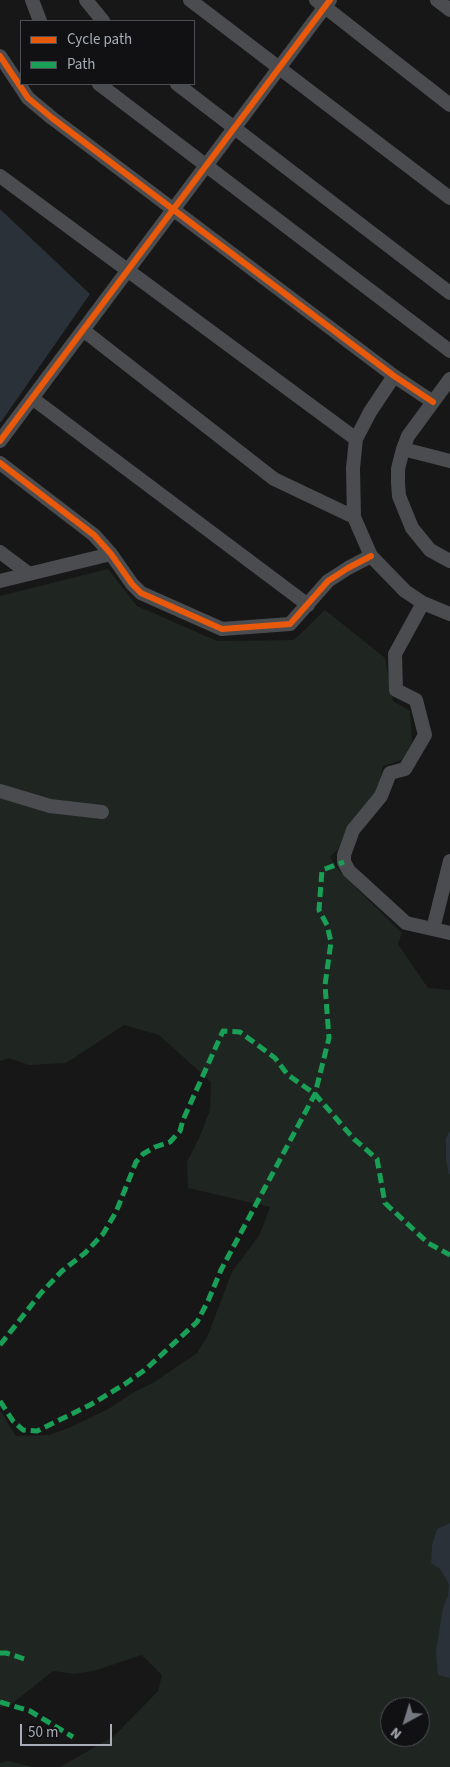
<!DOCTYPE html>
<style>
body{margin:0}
#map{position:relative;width:450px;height:1767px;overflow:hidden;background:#171717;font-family:"Source Sans 3",sans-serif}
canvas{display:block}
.legend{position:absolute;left:20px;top:20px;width:175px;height:65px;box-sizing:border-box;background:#111113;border:1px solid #4d4f55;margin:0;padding:6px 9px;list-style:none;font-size:15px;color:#a8adb7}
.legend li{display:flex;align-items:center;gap:10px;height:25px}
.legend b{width:25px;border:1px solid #4d4f55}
.north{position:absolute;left:380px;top:1697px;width:50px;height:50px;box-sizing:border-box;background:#111113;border:1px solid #4d4f55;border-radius:50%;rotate:219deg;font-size:14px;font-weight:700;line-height:20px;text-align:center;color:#a8adb7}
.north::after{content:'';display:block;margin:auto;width:18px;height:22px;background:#75787f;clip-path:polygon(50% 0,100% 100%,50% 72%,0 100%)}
.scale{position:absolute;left:20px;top:1724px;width:92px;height:22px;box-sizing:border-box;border:2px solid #a8adb7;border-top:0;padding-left:6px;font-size:15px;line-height:18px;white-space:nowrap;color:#a8adb7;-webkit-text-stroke:4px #111113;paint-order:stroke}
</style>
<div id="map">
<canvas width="450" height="1767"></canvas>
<ul class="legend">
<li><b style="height:6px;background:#e8590c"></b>Cycle path</li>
<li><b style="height:6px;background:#1a9f57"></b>Path</li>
</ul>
<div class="north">N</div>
<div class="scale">50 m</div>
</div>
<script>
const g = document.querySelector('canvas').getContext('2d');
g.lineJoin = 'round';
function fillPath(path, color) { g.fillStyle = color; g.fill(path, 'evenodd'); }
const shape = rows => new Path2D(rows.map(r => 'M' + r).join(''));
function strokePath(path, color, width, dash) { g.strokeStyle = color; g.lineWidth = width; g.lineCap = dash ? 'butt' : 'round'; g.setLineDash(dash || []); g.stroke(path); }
fillPath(shape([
 [108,569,137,606,217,641,294,640,325,610,385,658,393,701,410,711,412,742,402,760,383,766,377,794,344,835,338,849,330,857,340,872,402,933,398,944,428,988,450,990,450,1767,60,1767,114,1736,158,1691,162,1675,142,1655,97,1670,74,1674,53,1671,8,1707,0,1707,0,1410,16,1436,49,1435,71,1427,110,1408,134,1392,153,1383,197,1353,208,1335,232,1272,260,1234,270,1207,188,1188,187,1162,199,1138,210,1110,211,1082,159,1035,124,1025,66,1063,29,1065,9,1058,0,1061,0,596],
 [390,1707,420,1707,420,1737,390,1737],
 [8,1761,34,1767,0,1767,0,1763]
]), '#1f2520');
fillPath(shape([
 [0,209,90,294,1,422,0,422],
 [450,1131,450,1174,449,1174,446,1161,446,1138],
 [450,1523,450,1678,438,1675,436,1651,443,1608,448,1596,449,1584,440,1569,431,1563,432,1545,437,1529]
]), '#2a3138');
strokePath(shape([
 [32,0,40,21],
 [86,0,103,21],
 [190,0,450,198],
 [316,0,450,105],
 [437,0,450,10],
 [0,56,28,98,52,118,394,376,433,402],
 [99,84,450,351],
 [177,84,450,293],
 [0,176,356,439],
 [83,330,274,479,354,517],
 [394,376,370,412,356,439,353,468,354,517,371,556,405,591,423,603,450,614],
 [450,379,408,436,403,449,398,469,398,483,399,496,412,528,430,550,450,561],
 [32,398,308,605],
 [0,441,330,0],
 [403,449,450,461],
 [0,463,94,535,111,554,132,584,141,593,222,629,290,624,328,581,348,568,371,556],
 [0,552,28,573],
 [0,581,111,554],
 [423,603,395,654,396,690,416,700,425,735,405,769,390,773,381,796,353,830,344,855,344,862,349,871,406,923,450,933],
 [0,791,50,806,102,812],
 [433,929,450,861]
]), '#4b4c4f', 14);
strokePath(shape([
 [0,1345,41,1293,62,1271,85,1253,103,1234,116,1212,136,1162,143,1154,155,1147,170,1142,180,1131,183,1120,223,1031,240,1032,275,1058,288,1075,315,1094,354,1139,377,1159,385,1203,428,1243,450,1255],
 [0,1401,13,1421,23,1430,37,1431,90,1405,125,1384,146,1369,197,1322,208,1301,221,1270,315,1094,329,1038,325,985,331,942,327,925,319,910,322,870,344,862],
 [0,1653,6,1653,28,1660],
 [0,1702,30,1711,73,1737]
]), '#1a9f57', 5, [10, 5]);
strokePath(shape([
 [0,56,28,98,52,118,394,376,433,402],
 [0,441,330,0],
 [0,463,94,535,111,554,132,584,141,593,222,629,290,624,328,581,348,568,371,556]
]), '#e8590c', 6);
</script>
